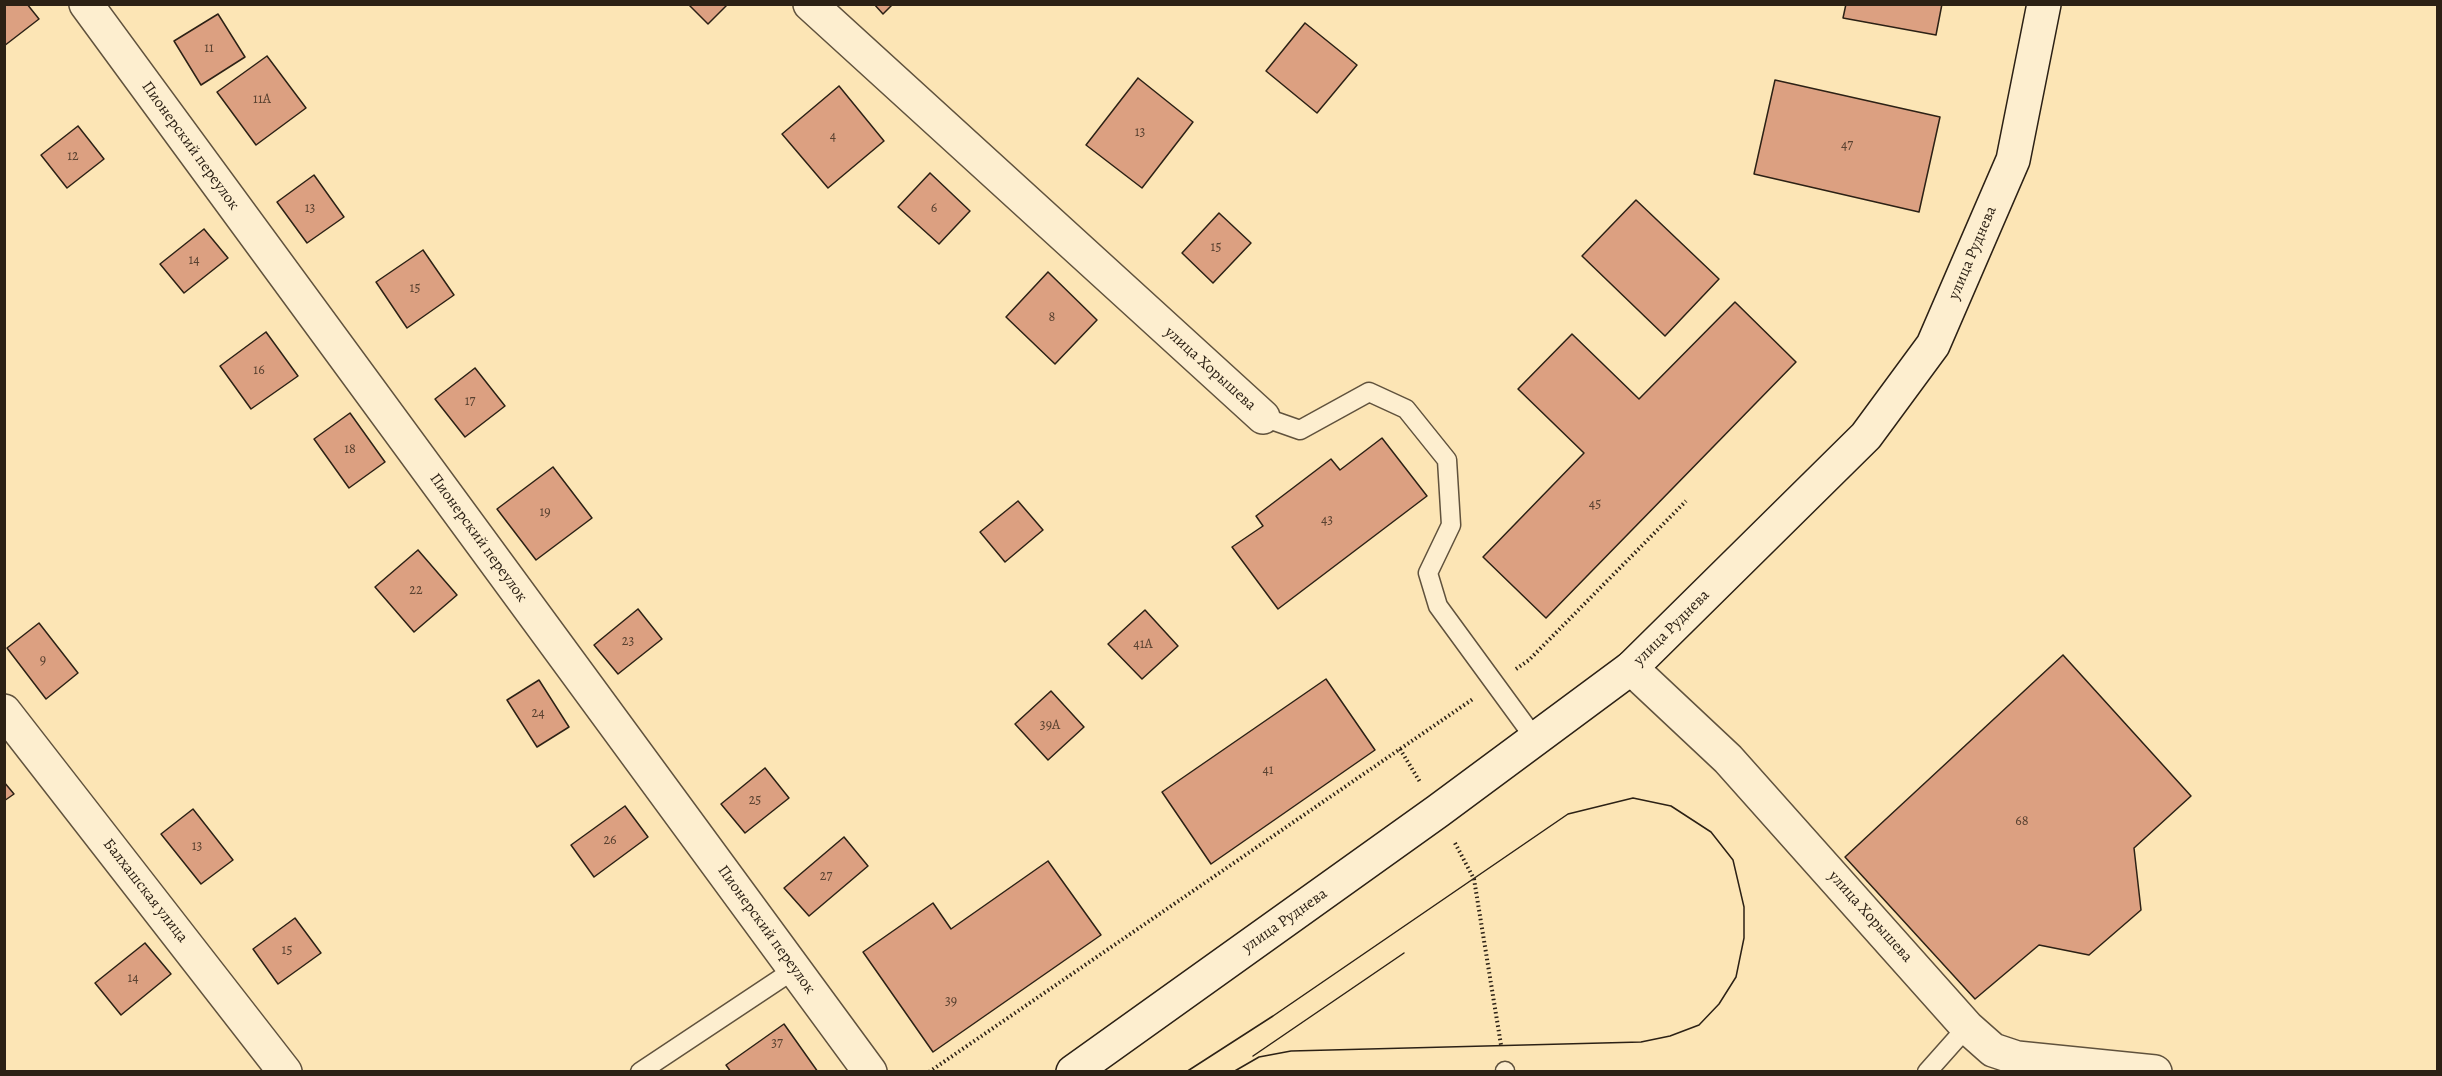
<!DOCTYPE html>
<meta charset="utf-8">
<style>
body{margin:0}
#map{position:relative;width:2442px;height:1076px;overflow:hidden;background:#fce5b5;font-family:Alegreya,serif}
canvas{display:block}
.frame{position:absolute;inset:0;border:6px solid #2c2115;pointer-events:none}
</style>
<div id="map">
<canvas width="2442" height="1076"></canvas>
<div class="frame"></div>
</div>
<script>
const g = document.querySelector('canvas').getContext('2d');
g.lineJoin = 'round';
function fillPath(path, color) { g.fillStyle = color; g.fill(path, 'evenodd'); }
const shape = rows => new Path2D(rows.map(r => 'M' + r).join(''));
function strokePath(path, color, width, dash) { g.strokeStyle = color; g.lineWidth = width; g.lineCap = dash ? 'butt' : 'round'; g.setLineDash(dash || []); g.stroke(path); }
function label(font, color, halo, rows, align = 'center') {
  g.font = font + ' Alegreya,serif'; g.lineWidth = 6; g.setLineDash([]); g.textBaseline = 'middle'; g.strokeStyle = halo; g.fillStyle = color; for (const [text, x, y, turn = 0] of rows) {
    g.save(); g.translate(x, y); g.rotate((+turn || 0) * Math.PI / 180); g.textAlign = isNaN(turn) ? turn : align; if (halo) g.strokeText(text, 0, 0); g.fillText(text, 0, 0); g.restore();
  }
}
const building = shape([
 [4,4,27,4,39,19,4,46,4,4],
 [688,4,728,4,708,24,688,4],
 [874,4,893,4,883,14,874,4],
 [1846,4,1942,4,1936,35,1843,18,1846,4],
 [218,14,245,57,201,85,174,41,218,14],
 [1305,23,1357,65,1317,113,1266,71,1305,23],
 [267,56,306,108,256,145,217,92,267,56],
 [1138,78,1193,122,1142,188,1086,145,1138,78],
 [1775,80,1940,117,1919,212,1754,174,1775,80],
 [839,86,884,141,828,188,782,134,839,86],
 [78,126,104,159,67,188,41,155,78,126],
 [930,173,970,211,939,244,898,207,930,173],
 [314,175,344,217,307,243,277,202,314,175],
 [1636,200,1719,279,1665,336,1582,256,1636,200],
 [1219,213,1251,243,1213,283,1182,253,1219,213],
 [204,229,228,258,184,293,160,264,204,229],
 [423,250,454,295,407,328,376,282,423,250],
 [1048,272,1097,320,1055,364,1006,317,1048,272],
 [1735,302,1796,362,1546,618,1483,557,1584,453,1518,389,1572,334,1639,399,1735,302],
 [266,332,298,376,251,409,220,366,266,332],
 [475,368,505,406,465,437,435,399,475,368],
 [350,413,385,462,349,488,314,439,350,413],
 [1382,438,1427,496,1278,609,1232,547,1263,526,1256,516,1331,459,1340,470,1382,438],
 [553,467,592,518,536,560,497,509,553,467],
 [1018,501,1043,530,1005,562,980,532,1018,501],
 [418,550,457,595,414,632,375,587,418,550],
 [638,609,662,639,618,674,594,645,638,609],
 [1145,610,1178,646,1142,679,1108,644,1145,610],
 [39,623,78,673,46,699,7,648,39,623],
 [2063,655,2191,796,2134,848,2141,910,2089,955,2039,945,1975,999,1845,857,2063,655],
 [1326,679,1375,750,1211,864,1162,792,1326,679],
 [539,680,569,727,537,747,507,700,539,680],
 [1051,691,1084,727,1048,760,1015,724,1051,691],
 [765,768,789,798,745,833,721,804,765,768],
 [4,782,14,794,4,801,4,782],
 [625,806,648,837,594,877,571,845,625,806],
 [193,809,233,860,201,884,161,834,193,809],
 [844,837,868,866,809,916,784,888,844,837],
 [1048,861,1101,935,933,1052,863,952,933,903,951,929,1048,861],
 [295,918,321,953,278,984,253,949,295,918],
 [145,943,171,974,121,1015,95,983,145,943],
 [784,1024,818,1072,731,1072,726,1065,784,1024]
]);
fillPath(building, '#dca081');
strokePath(building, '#2c2115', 1.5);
const service = shape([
 [1263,417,1300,430,1369,392,1406,409,1447,460,1451,525,1428,573,1438,606,1536,740],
 [1505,1071,1505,1072],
 [640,1072,795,969],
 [1927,1072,1967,1027]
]);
const minor = shape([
 [86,4,870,1072],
 [810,4,1263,417],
 [1631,668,1728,759,1967,1027,1993,1050,2017,1058,2155,1072],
 [4,711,285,1072]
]);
const secondary = shape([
 [1073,1072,1438,811,1631,668,1866,436,1933,345,2013,160,2044,4]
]);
strokePath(service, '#60523d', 21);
strokePath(minor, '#60523d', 36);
strokePath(secondary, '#2c2115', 36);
strokePath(shape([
 [1516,669,1529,660,1686,501],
 [1400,749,1420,782],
 [1455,843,1474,879,1501,1045],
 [929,1072,1473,699]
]), '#2c2115', 4, [1.5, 3]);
strokePath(service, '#fdeecf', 18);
strokePath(minor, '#fdeecf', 33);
strokePath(secondary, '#fdeecf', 33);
strokePath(shape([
 [1253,1056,1404,953],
 [1186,1072,1273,1016,1568,814,1633,798,1671,806,1711,832,1733,860,1744,907,1744,938,1736,977,1719,1004,1699,1025,1670,1036,1641,1042,1291,1051,1259,1057,1233,1072]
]), '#2c2115', 1.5);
label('14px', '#584130', null, [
 ["11",209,49],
 ["11А",262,100],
 ["13",1140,133],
 ["4",833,137],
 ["47",1847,146],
 ["12",73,157],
 ["13",310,209],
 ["6",934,209],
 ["15",1216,248],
 ["14",194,261],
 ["15",415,289],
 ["8",1052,318],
 ["16",259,371],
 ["17",470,402],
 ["18",350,450],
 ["45",1595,505],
 ["19",545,513],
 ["43",1327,521],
 ["22",416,591],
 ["23",628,642],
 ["41А",1143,645],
 ["9",43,661],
 ["24",538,714],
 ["39А",1050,726],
 ["41",1268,771],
 ["25",755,801],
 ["68",2022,822],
 ["26",610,841],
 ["13",197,847],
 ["27",826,877],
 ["15",287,951],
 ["14",133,979],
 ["39",951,1002],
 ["37",777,1044]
]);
label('16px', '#2c2115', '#fdeecf', [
 ["Пионерский переулок",190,146,54],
 ["улица Руднева",1973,253,-67],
 ["улица Хорышева",1210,369,42],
 ["Пионерский переулок",478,538,54],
 ["улица Руднева",1672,628,-45],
 ["Балхашская улица",145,891,52],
 ["улица Хорышева",1870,917,48],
 ["улица Руднева",1285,921,-35],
 ["Пионерский переулок",766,930,54]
]);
</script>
